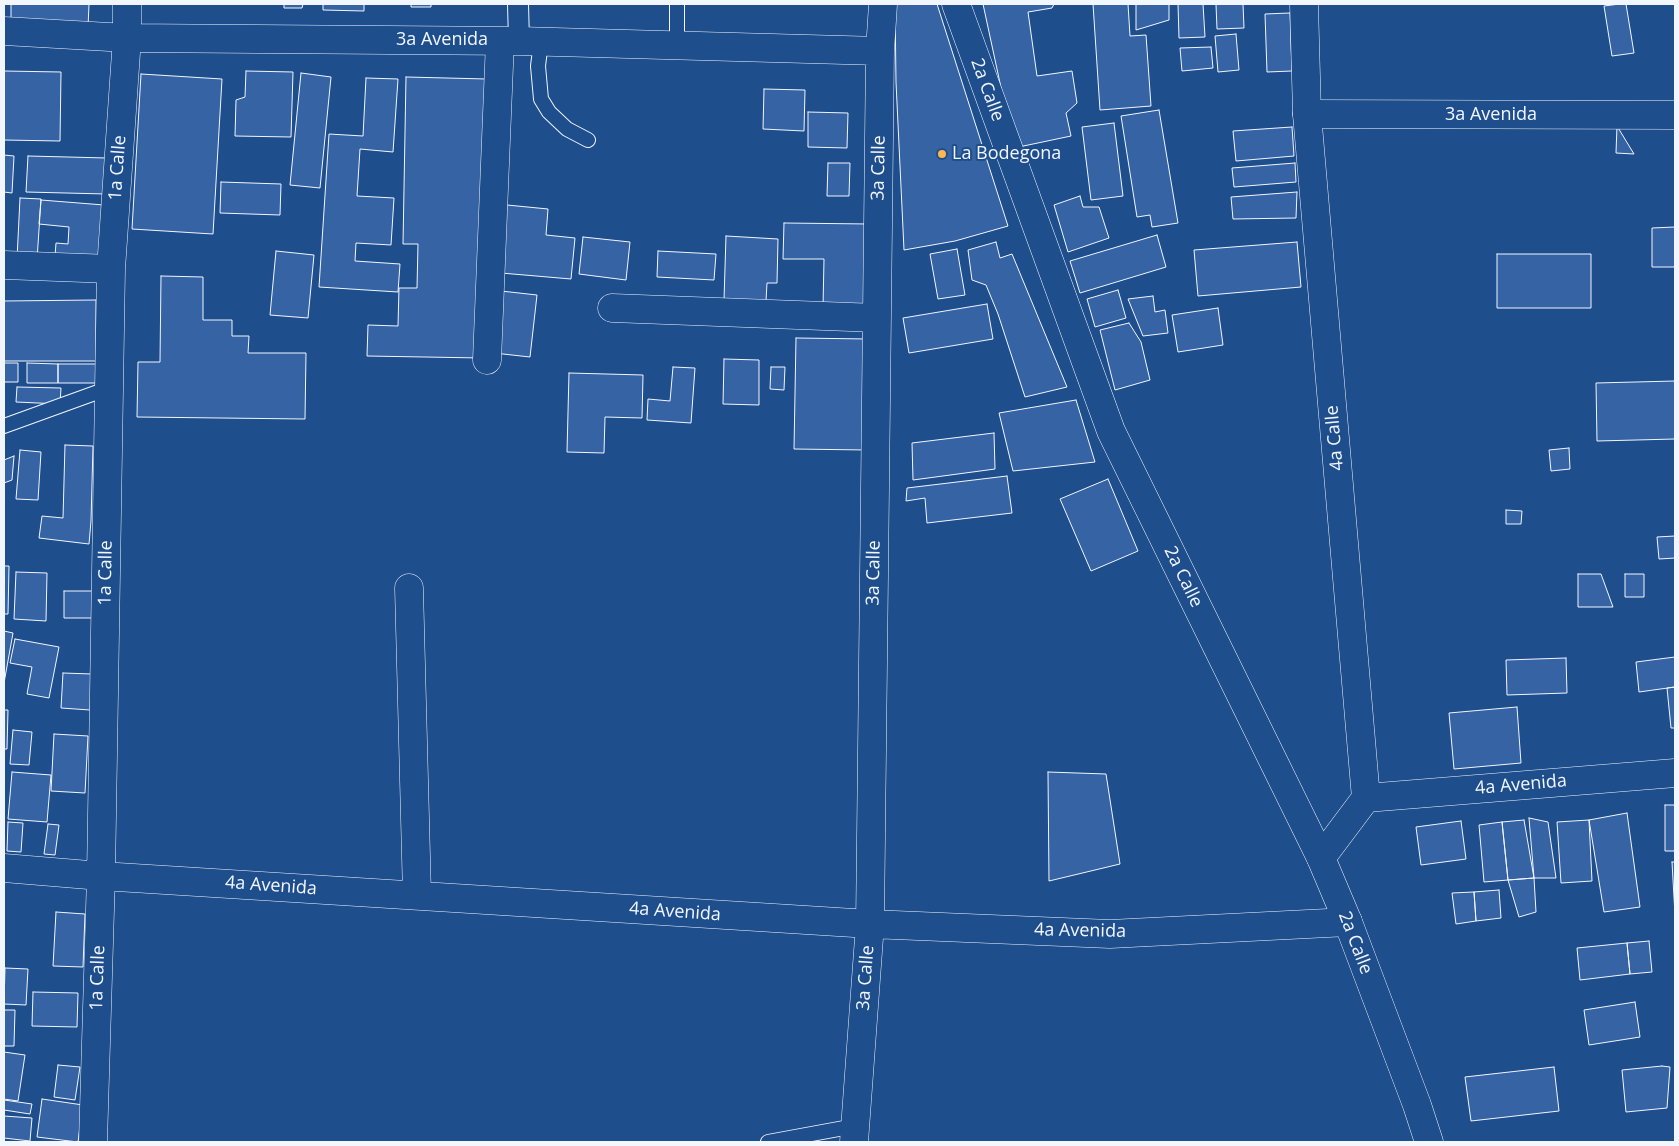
<!DOCTYPE html>
<style>
body{margin:0}
#map{position:relative;width:1679px;height:1146px;overflow:hidden;background:#1f4e8c;font-family:"Open Sans",sans-serif}
canvas{display:block}
.frame{position:absolute;inset:0;border:5px solid #f2f6ff;pointer-events:none}
</style>
<div id="map">
<canvas width="1679" height="1146"></canvas>
<div class="frame"></div>
</div>
<script>
const g = document.querySelector('canvas').getContext('2d');
g.lineJoin = 'round';
function fillPath(path, color) { g.fillStyle = color; g.fill(path, 'evenodd'); }
const shape = rows => new Path2D(rows.map(r => 'M' + r).join(''));
function strokePath(path, color, width, dash) { g.strokeStyle = color; g.lineWidth = width; g.lineCap = dash ? 'butt' : 'round'; g.setLineDash(dash || []); g.stroke(path); }
function label(font, color, halo, rows, align = 'center') {
  g.font = font + ' "Open Sans",sans-serif'; g.lineWidth = 4; g.setLineDash([]); g.textBaseline = 'middle'; g.strokeStyle = halo; g.fillStyle = color; for (const [text, x, y, turn = 0] of rows) {
    g.save(); g.translate(x, y); g.rotate((+turn || 0) * Math.PI / 180); g.textAlign = isNaN(turn) ? turn : align; if (halo) g.strokeText(text, 0, 0); g.fillText(text, 0, 0); g.restore();
  }
}
const building = shape([
 [11,4,89,4,88,28,11,27,11,4],
 [284,4,303,4,302,8,284,8,284,4],
 [323,4,364,4,364,11,323,10,323,4],
 [411,4,431,4,431,7,411,7,411,4],
 [895,4,937,4,1008,226,955,241,904,250,896,82,895,4],
 [983,4,1054,4,1052,8,1028,12,1037,76,1072,71,1077,103,1066,113,1071,136,1014,148,983,4],
 [1093,4,1128,4,1130,36,1146,35,1151,106,1100,110,1093,4],
 [1136,4,1169,4,1169,20,1136,30,1136,4],
 [1178,4,1203,4,1205,37,1179,38,1178,4],
 [1216,4,1243,4,1244,28,1217,29,1216,4],
 [1620,4,1626,4,1634,53,1612,56,1604,6,1620,4],
 [1290,13,1292,71,1267,72,1265,14,1290,13],
 [1236,34,1239,70,1218,72,1215,36,1236,34],
 [1211,47,1213,68,1182,71,1180,48,1211,47],
 [4,71,61,72,60,141,4,140,4,71],
 [246,71,293,72,291,137,235,136,236,100,245,97,246,71],
 [301,73,331,77,320,188,290,185,301,73],
 [141,74,222,79,213,234,132,229,141,74],
 [406,77,487,79,482,358,367,356,368,325,398,326,399,288,417,288,418,244,403,244,406,77],
 [366,78,398,79,393,152,360,149,357,196,394,198,391,245,356,243,355,261,400,264,398,292,319,287,329,134,363,136,366,78],
 [764,89,805,90,804,131,763,129,764,89],
 [1159,110,1178,223,1152,227,1150,215,1137,217,1121,116,1159,110],
 [808,112,848,113,847,148,808,147,808,112],
 [1114,123,1123,196,1091,200,1082,127,1114,123],
 [1617,126,1634,154,1616,153,1617,126],
 [1292,127,1294,156,1236,161,1233,131,1292,127],
 [4,155,14,156,12,193,4,192,4,155],
 [28,156,107,158,106,194,26,192,28,156],
 [828,163,850,163,849,196,827,196,828,163],
 [1295,163,1296,182,1234,187,1232,168,1295,163],
 [221,182,281,184,280,215,220,213,221,182],
 [1297,192,1296,218,1233,219,1231,197,1297,192],
 [1080,196,1083,207,1099,207,1109,238,1068,252,1054,205,1080,196],
 [20,198,41,199,37,260,17,259,20,198],
 [41,200,104,205,100,260,55,256,56,243,68,244,69,227,39,224,41,200],
 [507,205,548,209,546,235,575,238,571,279,501,273,507,205],
 [784,223,869,224,868,307,823,307,824,259,783,259,784,223],
 [1675,227,1675,267,1652,267,1652,228,1675,227],
 [1157,235,1166,267,1080,293,1070,261,1157,235],
 [726,236,778,239,777,283,767,283,766,301,724,300,726,236],
 [583,237,630,242,626,280,579,274,583,237],
 [996,242,1000,258,1012,254,1067,387,1025,397,998,314,986,285,972,280,968,250,996,242],
 [1297,242,1301,287,1198,296,1194,250,1297,242],
 [957,249,965,295,938,299,930,254,957,249],
 [276,251,314,255,308,318,270,315,276,251],
 [658,251,716,254,714,280,657,277,658,251],
 [1497,254,1591,254,1591,308,1497,308,1497,254],
 [161,276,203,277,203,320,232,320,232,336,249,336,248,353,306,353,305,419,137,417,138,362,160,362,161,276],
 [1118,290,1126,318,1095,327,1087,299,1118,290],
 [501,291,537,295,530,357,494,353,501,291],
 [1153,296,1155,312,1165,310,1168,333,1143,336,1128,299,1153,296],
 [96,300,96,361,4,361,4,301,96,300],
 [987,304,993,339,909,353,903,318,987,304],
 [1218,308,1223,345,1178,352,1172,315,1218,308],
 [1129,323,1141,342,1150,380,1115,390,1100,330,1129,323],
 [796,338,869,339,867,450,794,449,796,338],
 [724,359,759,360,759,405,723,404,724,359],
 [4,363,18,363,18,382,4,382,4,363],
 [27,363,58,364,58,383,27,383,27,363],
 [58,364,96,364,96,383,58,383,58,364],
 [673,367,695,368,691,423,647,420,648,399,670,401,673,367],
 [771,367,785,367,784,390,770,389,771,367],
 [569,373,643,375,642,418,605,417,604,453,567,452,569,373],
 [1675,381,1675,439,1597,441,1596,383,1675,381],
 [17,387,61,388,60,404,16,402,17,387],
 [1076,400,1095,462,1013,471,999,413,1076,400],
 [994,433,995,469,913,480,912,443,994,433],
 [65,445,93,446,91,521,89,544,39,538,42,516,63,518,65,445],
 [1569,448,1570,469,1551,471,1549,450,1569,448],
 [20,450,41,452,38,500,16,499,20,450],
 [14,456,12,480,4,483,4,460,14,456],
 [1007,476,1012,513,927,523,925,498,906,501,907,488,1007,476],
 [1108,479,1138,551,1091,571,1060,499,1108,479],
 [1506,510,1522,511,1521,524,1506,524,1506,510],
 [1675,536,1675,558,1659,559,1657,537,1675,536],
 [4,566,9,566,8,614,4,614,4,566],
 [16,572,47,573,46,621,14,619,16,572],
 [1578,574,1601,574,1613,607,1578,607,1578,574],
 [1625,574,1644,574,1644,597,1625,597,1625,574],
 [64,591,94,591,94,618,64,618,64,591],
 [4,631,13,633,4,683,4,631],
 [15,639,59,647,49,698,27,694,32,667,10,663,15,639],
 [1675,657,1675,687,1639,692,1636,662,1675,657],
 [1566,658,1567,693,1507,695,1506,660,1566,658],
 [63,673,92,674,90,710,61,708,63,673],
 [1675,687,1675,728,1671,728,1667,688,1675,687],
 [1517,707,1521,763,1454,769,1449,713,1517,707],
 [4,710,8,710,7,749,4,749,4,710],
 [13,730,32,732,29,765,10,764,13,730],
 [54,734,88,736,85,793,51,791,54,734],
 [12,772,51,775,47,822,8,819,12,772],
 [1048,772,1106,774,1120,864,1049,881,1048,772],
 [1665,805,1675,805,1675,851,1665,851,1665,805],
 [1627,813,1640,907,1604,912,1589,820,1627,813],
 [1529,818,1548,822,1556,878,1534,878,1529,818],
 [1524,820,1534,878,1508,880,1502,822,1524,820],
 [1589,820,1592,881,1561,883,1557,822,1589,820],
 [1461,821,1466,859,1421,865,1416,827,1461,821],
 [8,822,23,823,21,852,7,851,8,822],
 [1502,822,1508,880,1484,882,1479,825,1502,822],
 [48,824,59,825,55,855,44,854,48,824],
 [1672,862,1675,862,1675,915,1672,862],
 [1534,878,1536,912,1519,917,1508,880,1534,878],
 [1499,890,1501,918,1476,921,1474,892,1499,890],
 [1474,892,1476,921,1456,924,1452,893,1474,892],
 [56,912,85,914,83,967,53,966,56,912],
 [1649,941,1652,972,1630,974,1627,943,1649,941],
 [1627,943,1630,974,1580,980,1577,948,1627,943],
 [5,968,28,969,26,1005,4,1004,5,968],
 [33,992,78,993,77,1027,32,1026,33,992],
 [1635,1002,1640,1037,1589,1045,1584,1010,1635,1002],
 [4,1010,15,1010,14,1046,4,1046,4,1010],
 [4,1052,25,1055,18,1101,4,1099,4,1052],
 [58,1065,80,1067,75,1100,54,1097,58,1065],
 [1662,1066,1670,1067,1667,1108,1626,1112,1622,1070,1662,1066],
 [1554,1067,1559,1111,1471,1121,1465,1077,1554,1067],
 [42,1099,83,1105,78,1142,37,1137,42,1099],
 [4,1100,32,1104,30,1114,4,1110,4,1100],
 [4,1116,32,1118,30,1141,4,1138,4,1116]
]);
fillPath(building, '#3563a3');
strokePath(building, '#f2f6ff', 1);
const service = shape([
 [541,42,538,66,541,99,549,112,567,129,588,140],
 [677,46,677,4],
 [4,426,109,388],
 [768,1142,855,1126]
]);
const pedestrian = shape([
 [518,4,519,41]
]);
const minor = shape([
 [4,31,127,38,519,41,880,51],
 [1307,114,1675,115],
 [4,265,111,269],
 [612,308,877,318],
 [487,360,500,41],
 [409,588,417,895],
 [4,868,101,876,870,924,1110,934,1348,922],
 [93,1142,101,876,111,269,127,38,127,4],
 [854,1142,870,924,880,51,883,4]
]);
const tertiary = shape([
 [1304,4,1307,114,1366,798,1321,858],
 [1366,798,1675,773]
]);
const primary = shape([
 [956,4,1111,431,1321,858,1348,922,1417,1105,1429,1142]
]);
strokePath(service, '#f2f6ff', 16);
strokePath(pedestrian, '#f2f6ff', 22);
strokePath(minor, '#f2f6ff', 29);
strokePath(tertiary, '#f2f6ff', 29);
strokePath(primary, '#f2f6ff', 29);
strokePath(service, '#1f4e8c', 14);
strokePath(pedestrian, '#1f4e8c', 20);
strokePath(minor, '#1f4e8c', 28);
strokePath(tertiary, '#1f4e8c', 28);
strokePath(primary, '#1f4e8c', 28);
for (const [x, y, r, color] of [
 [942,154,5,"#ffb74d"]
]) { const dot = new Path2D(); dot.arc(x, y, r, 0, 2 * Math.PI); g.fillStyle = color; g.fill(dot); strokePath(dot, '#1f4e8c', 2); }
label('18px', '#f2f6ff', '#1f4e8c', [
 ["3a Avenida",442,40],
 ["2a Calle",987,90,70],
 ["3a Avenida",1491,115],
 ["1a Calle",118,168,-86],
 ["3a Calle",879,168,-89],
 ["4a Calle",1335,438,-95],
 ["1a Calle",106,573,-89],
 ["3a Calle",874,573,-89],
 ["2a Calle",1183,577,64],
 ["4a Avenida",1521,785,-5],
 ["4a Avenida",271,886,4],
 ["4a Avenida",675,912,4],
 ["4a Avenida",1080,931,1],
 ["2a Calle",1355,943,69],
 ["1a Calle",98,978,-88],
 ["3a Calle",866,978,-86]
]);
label('18px', '#f2f6ff', '#1f4e8c', [
 ["La Bodegona",952,154]
], 'left');
</script>
